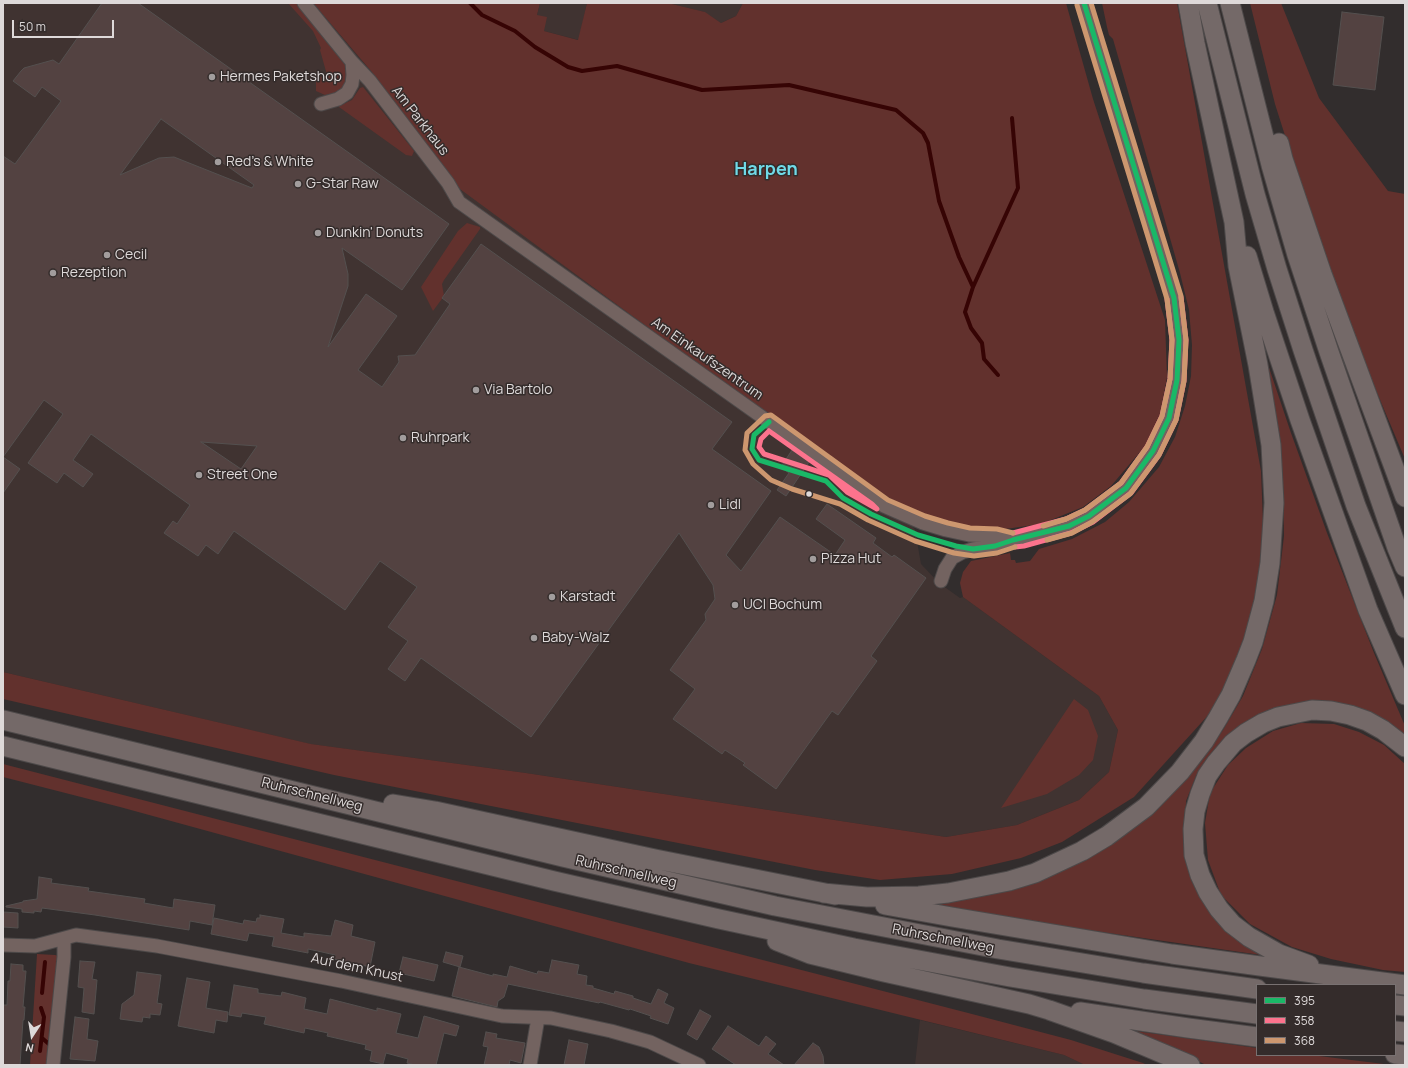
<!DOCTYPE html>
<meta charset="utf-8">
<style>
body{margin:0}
#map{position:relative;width:1408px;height:1068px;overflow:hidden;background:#322d2d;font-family:Manrope,sans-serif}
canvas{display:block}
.frame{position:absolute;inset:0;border:4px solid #ded9d9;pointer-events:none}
.legend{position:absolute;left:1256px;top:984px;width:140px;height:72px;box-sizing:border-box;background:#342c2b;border:1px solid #787171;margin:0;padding:5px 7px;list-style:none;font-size:12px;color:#ded9d9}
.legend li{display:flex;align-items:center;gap:8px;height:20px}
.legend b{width:20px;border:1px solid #787171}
.north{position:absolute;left:12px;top:1016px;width:40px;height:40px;-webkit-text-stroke:3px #342c2b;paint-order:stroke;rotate:192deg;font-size:11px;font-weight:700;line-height:16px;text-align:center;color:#ded9d9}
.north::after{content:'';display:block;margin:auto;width:14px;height:18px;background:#ded9d9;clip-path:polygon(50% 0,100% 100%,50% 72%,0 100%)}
.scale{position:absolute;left:12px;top:20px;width:102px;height:18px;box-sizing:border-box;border:2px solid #ded9d9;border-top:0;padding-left:5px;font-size:12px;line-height:14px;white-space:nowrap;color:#ded9d9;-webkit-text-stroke:3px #342c2b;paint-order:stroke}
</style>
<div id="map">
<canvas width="1408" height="1068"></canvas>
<div class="frame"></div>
<ul class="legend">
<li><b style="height:5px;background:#1ab867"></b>395</li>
<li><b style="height:5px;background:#fc738d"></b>358</li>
<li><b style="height:5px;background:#cd976f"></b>368</li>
</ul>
<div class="north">N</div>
<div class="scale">50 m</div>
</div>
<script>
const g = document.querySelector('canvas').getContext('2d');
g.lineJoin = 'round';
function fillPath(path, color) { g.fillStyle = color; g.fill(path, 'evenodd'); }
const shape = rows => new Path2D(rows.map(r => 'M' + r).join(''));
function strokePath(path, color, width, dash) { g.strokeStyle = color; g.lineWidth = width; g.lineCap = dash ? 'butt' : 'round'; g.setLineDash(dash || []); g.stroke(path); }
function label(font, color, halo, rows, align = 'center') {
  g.font = font + ' Manrope,sans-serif'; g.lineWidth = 3; g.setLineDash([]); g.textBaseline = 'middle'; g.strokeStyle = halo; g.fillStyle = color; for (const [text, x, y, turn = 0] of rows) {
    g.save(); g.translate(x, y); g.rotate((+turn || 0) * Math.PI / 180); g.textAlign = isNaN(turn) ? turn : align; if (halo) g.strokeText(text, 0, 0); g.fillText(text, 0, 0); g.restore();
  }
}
fillPath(shape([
 [3,3,313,3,371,71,718,379,888,497,911,523,915,530,921,564,939,583,960,598,963,597,1099,696,1118,730,1109,772,1079,800,1017,825,946,837,526,773,310,744,3,672],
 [540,3,587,3,579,40,544,31,537,15],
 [668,3,743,3,736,16,721,23,704,12],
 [920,1020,1064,1055,1085,1065,915,1065]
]), '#403331');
fillPath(shape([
 [288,3,296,3,345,65,347,70,346,82,341,90,335,93,325,95,316,91,316,78,327,75,320,50,321,48,313,31],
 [313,3,540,3,537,15,547,17,544,31,578,40,587,3,668,3,705,12,721,23,736,16,743,3,1066,3,1093,99,1165,320,1167,377,1160,414,1145,446,1111,486,1083,507,1041,524,991,531,952,526,920,516,888,497,718,379,460,189,371,71],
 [1102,3,1177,3,1261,471,1264,548,1251,626,1221,701,1134,797,1062,842,1021,858,952,874,880,880,815,870,334,775,3,699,3,672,311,744,526,773,946,837,1017,825,1079,800,1109,772,1118,730,1099,696,963,597,960,583,963,572,971,561,1010,553,1011,560,1015,560,1016,563,1030,561,1039,549,1072,539,1105,522,1129,502,1159,467,1175,437,1185,406,1191,376,1192,345,1189,310,1180,273,1113,39,1109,35,1107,27],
 [1250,3,1281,3,1319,98,1388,191,1405,194,1405,459,1348,324,1302,189,1275,104],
 [363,87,414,151,412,156,406,155,339,107,339,106,352,100,360,88],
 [467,223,480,227,480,229,444,280,442,284,444,296,433,311,421,287,458,231],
 [1256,329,1291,433,1327,533,1374,653,1405,726,1405,737,1329,703,1215,749,1196,776,1186,801,1185,854,1192,882,1204,904,1215,919,1238,941,1261,955,1046,924,929,903,1008,887,1178,788,1202,759,1223,730,1243,696,1262,649,1277,595,1284,536,1283,486,1277,436],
 [1074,699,1088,710,1098,736,1093,760,1079,775,1047,794,1001,808],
 [1301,723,1334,724,1359,732,1384,745,1405,764,1405,972,1383,970,1331,959,1292,947,1250,924,1221,895,1208,860,1205,823,1210,793,1228,765,1246,748,1273,731],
 [3,764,972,1014,1071,1040,1143,1063,1147,1065,1085,1065,1064,1055,689,963,120,807,3,777],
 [37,954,55,955,59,956,48,1065,30,1065],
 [1121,1029,1257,1048,1257,1055,1311,1055,1392,1065,1206,1065,1180,1052]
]), '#62312d');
strokePath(shape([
 [470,3,482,15,515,31,535,47,568,67,582,71,617,66,702,90,789,85,896,110,923,133,928,143,939,201,959,257,973,287],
 [998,375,984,359,982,343,971,328,965,312,973,287,1018,188,1012,118],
 [42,993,45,962],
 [42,1038,50,1045],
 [40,1051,44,1017,41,1008]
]), '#360404', 4);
const building = shape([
 [102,3,138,3,449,224,402,290,342,248,348,274,348,286,328,347,366,294,397,316,358,370,382,387,399,362,398,356,415,355,450,304,442,298,481,244,732,422,712,449,771,491,726,555,741,571,780,517,835,555,845,540,816,519,827,504,876,538,873,543,892,557,894,555,926,578,871,656,877,661,838,715,832,711,776,789,743,765,745,763,725,750,722,754,673,719,695,689,670,670,706,620,705,614,715,599,713,585,679,533,531,737,421,658,405,681,388,669,408,641,388,627,417,587,380,561,345,610,234,531,218,554,206,545,198,556,164,533,173,521,177,524,190,505,91,434,73,460,93,474,83,487,64,473,57,483,28,463,63,414,44,400,3,457,20,469,3,493,3,156,15,164,61,101,42,87,35,97,13,81,21,71,24,68,53,60,59,64,102,3],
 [161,119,254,185,252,188,174,157,159,158,120,175,161,119],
 [201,442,257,446,241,469,201,442],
 [1342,12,1384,17,1375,90,1333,85,1342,12],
 [792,450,809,462,786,496,777,490,789,473,781,467,792,450],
 [39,877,52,879,51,883,89,888,88,891,145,899,144,903,173,908,174,899,215,905,212,925,190,921,189,930,95,915,42,908,41,912,34,911,34,913,22,912,22,909,6,907,6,906,23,902,23,901,37,899,39,877],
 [3,912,18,913,18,928,3,927,3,912],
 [260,915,284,919,281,933,304,937,304,933,331,936,335,920,353,925,351,936,375,942,370,967,334,959,335,955,322,952,308,949,308,953,272,946,274,937,249,933,247,941,211,934,214,918,243,924,244,920,256,922,257,918,260,918,260,915],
 [446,952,463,956,460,967,443,962,446,952],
 [403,957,438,965,434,981,399,973,403,957],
 [552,960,579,965,577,974,587,976,586,985,593,986,593,988,614,994,615,991,633,996,633,998,651,1004,658,989,668,994,664,1003,674,1008,668,1024,650,1018,651,1016,630,1009,629,1010,600,1002,599,1003,508,984,504,997,498,1001,497,1007,452,996,459,967,493,976,493,974,507,977,510,966,537,974,538,971,549,973,552,960],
 [80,961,95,962,92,979,97,980,94,1014,82,1012,84,988,78,987,80,961],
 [11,964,23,965,23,971,26,971,23,1007,25,1007,24,1020,23,1020,20,1065,3,1065,3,1005,7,1005,8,981,10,981,11,964],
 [137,972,161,975,157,1003,162,1004,160,1015,150,1014,150,1018,143,1017,142,1022,120,1019,122,1004,134,995,137,972],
 [187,978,210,982,206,1008,228,1012,227,1022,216,1020,214,1033,178,1026,187,978],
 [234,985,258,989,258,993,281,996,282,992,306,998,304,1009,327,1014,330,999,377,1011,377,1008,401,1014,396,1033,418,1038,424,1016,459,1026,456,1036,444,1033,436,1065,415,1065,407,1063,408,1059,386,1053,383,1064,370,1061,372,1051,365,1049,366,1045,327,1036,328,1033,305,1028,304,1033,264,1024,266,1017,242,1013,241,1017,229,1015,234,985],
 [700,1010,711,1016,697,1040,687,1034,700,1010],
 [75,1017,89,1019,87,1039,98,1041,95,1061,70,1059,75,1017],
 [728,1026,759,1046,766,1036,776,1044,768,1054,784,1065,736,1065,712,1049,728,1026],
 [486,1032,497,1034,496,1038,525,1043,521,1063,510,1060,509,1065,484,1065,488,1047,483,1046,486,1032],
 [569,1040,588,1044,584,1065,564,1065,569,1040],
 [813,1043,819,1047,823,1056,824,1065,794,1065,813,1043]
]);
fillPath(building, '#534241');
strokePath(building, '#54504f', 1);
const minor = shape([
 [304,3,352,62,370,81,448,183,459,202,769,422,876,499,884,506,923,523,946,530,969,535,996,536,1013,540],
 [321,104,338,99,347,93,352,84,353,75,352,62],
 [941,581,945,569,952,558,963,552,973,549,995,546,1013,540,1045,533,1069,526,1089,516,1126,488,1153,451,1169,418,1177,380,1179,340,1174,298,1084,3],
 [3,945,35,946,76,935,157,946,341,981,502,1016,551,1018,611,1031,650,1042,699,1065],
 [53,1065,64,957,64,939],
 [530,1065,538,1018]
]);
const highway = shape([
 [1207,3,1255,194,1277,269,1303,350,1356,506,1405,628],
 [1230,3,1271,165,1297,255,1329,352,1397,548,1405,567],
 [1279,143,1283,159,1322,274,1405,497],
 [1247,256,1264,312,1300,420,1368,610,1405,695],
 [3,720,563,857,775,906,998,949,1143,973,1257,989],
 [3,746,554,881,719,919,854,948,1010,977,1144,999,1257,1014],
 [393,804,435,811,655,859,835,895],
 [823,893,867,897,919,896,948,893,1009,881,1035,873,1082,851,1107,836,1146,807,1180,772,1204,741,1218,718,1231,695,1246,660,1253,642,1264,601,1270,563,1274,503,1271,445,1258,365,1238,266,1234,222,1195,43,1188,3],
 [885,905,952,917,1172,954,1260,966,1405,985],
 [777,941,810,954,884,972,1029,1004,1049,1010,1114,1033,1190,1065],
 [1309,965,1279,954,1249,937,1232,924,1219,909,1208,892,1200,875,1194,855,1193,829,1195,811,1200,794,1207,776,1216,763,1233,743,1246,733,1263,723,1278,717,1312,710,1331,711,1350,715,1367,721,1383,730,1405,747],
 [1395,1005,1405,1006],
 [1080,1012,1188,1028,1257,1037],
 [1395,1031,1405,1032],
 [1395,1054,1405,1055]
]);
strokePath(minor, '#4d4949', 15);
strokePath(highway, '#4d4949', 21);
strokePath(minor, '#736360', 13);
strokePath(highway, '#746968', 19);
strokePath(shape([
 [769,422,754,435,752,449,759,460,826,481,843,498,871,514,918,535,956,546,973,549,995,546,1013,540,1069,526,1089,516,1126,488,1153,451,1169,418,1177,380,1179,340,1174,298,1084,3]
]), '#1ab867', 5);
strokePath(shape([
 [769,431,872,504,877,509,847,492,829,475,764,454,759,447,761,439,769,431],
 [1013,533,1066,519,1085,510,1121,483,1147,447,1162,416,1170,379,1172,340,1167,299],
 [1015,547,1024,546,1071,533,1093,522,1131,493,1159,455,1176,420,1184,381,1186,340,1181,297]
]), '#fc738d', 5);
strokePath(shape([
 [1091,3,1181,296],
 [1043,526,1066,519,1085,510,1121,483,1147,447,1162,416,1170,379,1172,340,1167,299,1077,5],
 [1013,533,997,529,970,528,948,523,925,516,888,500,771,415,765,416,747,433,745,450,753,464,771,480,792,489,840,504,868,520,915,541,954,553,974,556,997,553,1015,547],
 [1047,540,1072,533,1092,522,1130,494,1159,455,1176,420,1184,381,1186,340,1181,297]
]), '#cd976f', 5);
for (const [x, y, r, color] of [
 [212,77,4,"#a29d9d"],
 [218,162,4,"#a29d9d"],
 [298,184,4,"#a29d9d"],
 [318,233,4,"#a29d9d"],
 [107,255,4,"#a29d9d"],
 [53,273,4,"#a29d9d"],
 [476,390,4,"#a29d9d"],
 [403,438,4,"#a29d9d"],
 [199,475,4,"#a29d9d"],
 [809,494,3.5,"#ded9d9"],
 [711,505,4,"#a29d9d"],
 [813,559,4,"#a29d9d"],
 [552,597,4,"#a29d9d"],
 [735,605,4,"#a29d9d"],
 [534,638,4,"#a29d9d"]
]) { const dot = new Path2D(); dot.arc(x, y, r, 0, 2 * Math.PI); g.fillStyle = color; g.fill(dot); strokePath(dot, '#342c2b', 1.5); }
label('14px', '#ded9d9', '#342c2b', [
 ["Hermes Paketshop",220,77],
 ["Red’s & White",226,162],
 ["G-Star Raw",306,184],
 ["Dunkin' Donuts",326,233],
 ["Cecil",115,255],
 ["Rezeption",61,273],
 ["Via Bartolo",484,390],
 ["Ruhrpark",411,438],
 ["Street One",207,475],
 ["Lidl",719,505],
 ["Pizza Hut",821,559],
 ["Karstadt",560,597],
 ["UCI Bochum",743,605],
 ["Baby-Walz",542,638]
], 'left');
label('14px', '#ded9d9', '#342c2b', [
 ["Am Parkhaus",420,121,52],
 ["Am Einkaufszentrum",707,359,35],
 ["Ruhrschnellweg",312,795,14],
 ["Ruhrschnellweg",626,872,13],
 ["Ruhrschnellweg",943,939,11],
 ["Auf dem Knust",357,968,12]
]);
label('bold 18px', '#70dae8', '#342c2b', [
 ["Harpen",766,170]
]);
</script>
